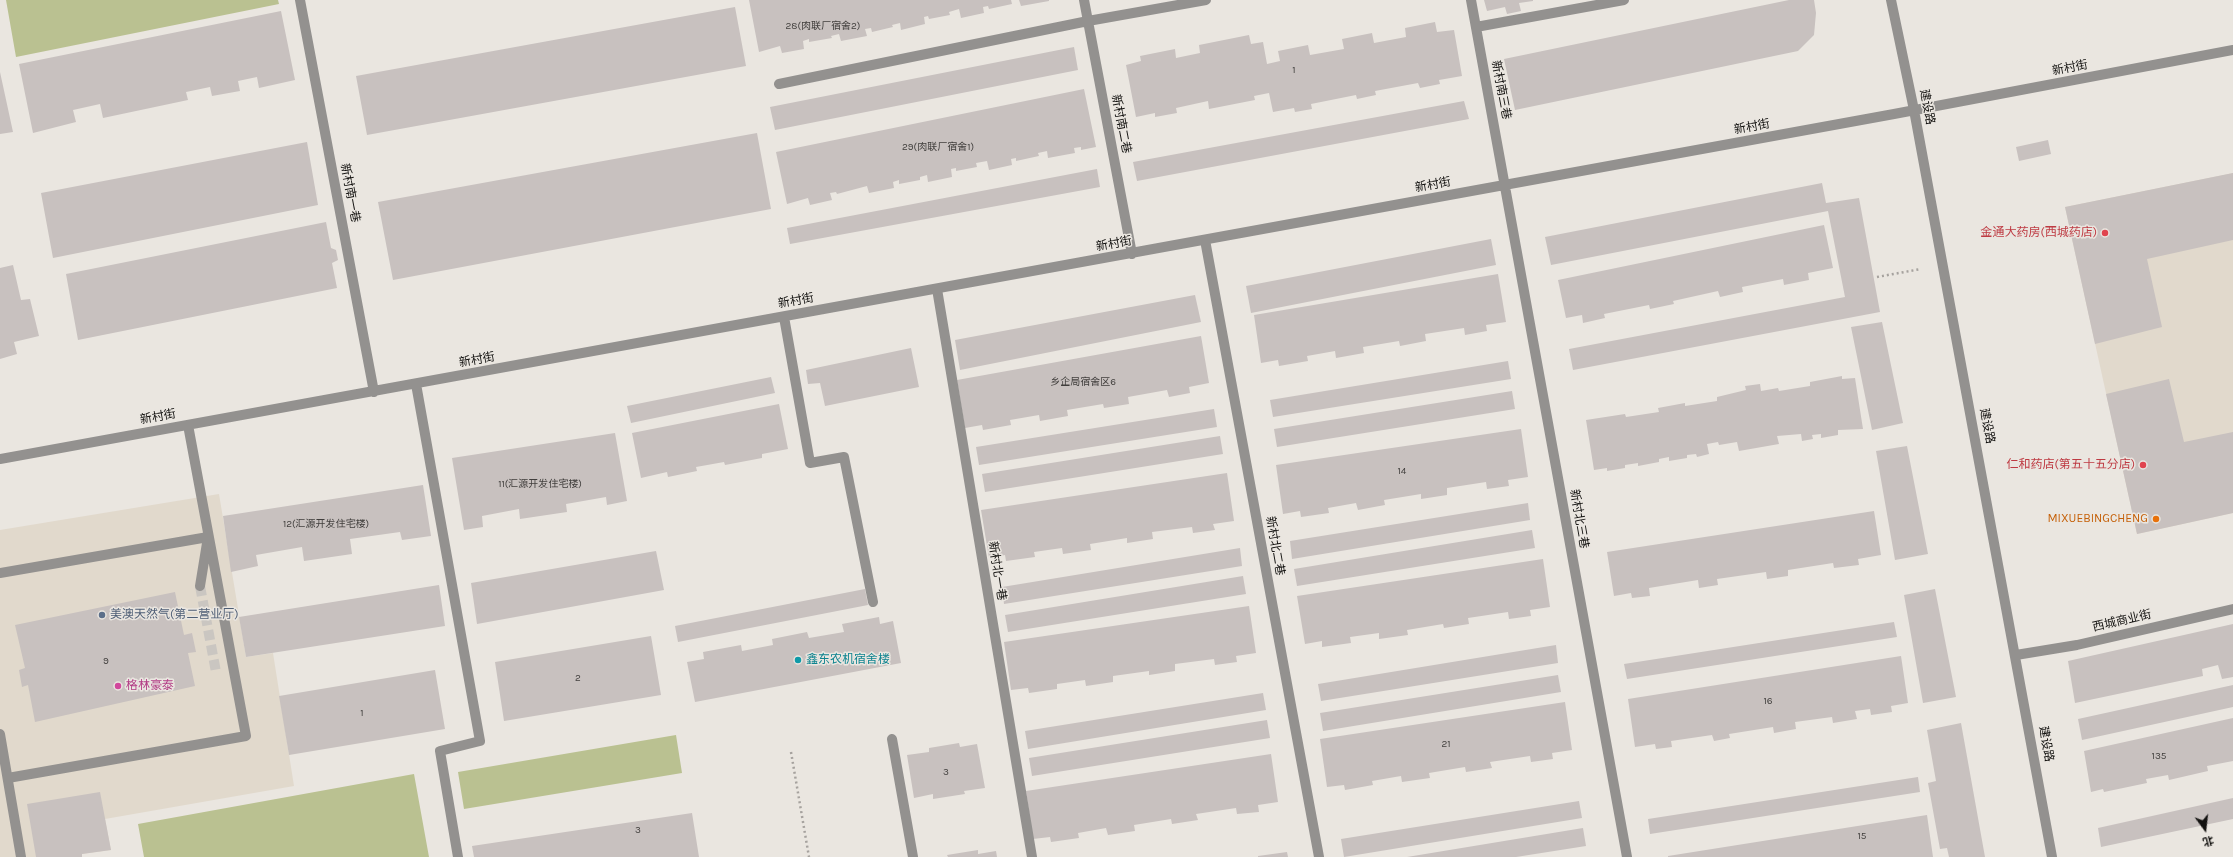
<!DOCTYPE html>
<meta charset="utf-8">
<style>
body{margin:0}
#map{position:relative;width:2233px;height:857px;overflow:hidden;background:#eae6e0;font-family:Karla,"Noto Sans SC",sans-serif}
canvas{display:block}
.north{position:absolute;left:2185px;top:809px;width:40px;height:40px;-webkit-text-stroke:3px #eae6e0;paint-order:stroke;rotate:165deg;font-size:11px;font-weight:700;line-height:16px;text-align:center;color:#131210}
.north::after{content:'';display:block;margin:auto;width:14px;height:18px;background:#131210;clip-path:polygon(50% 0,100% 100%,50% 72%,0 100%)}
</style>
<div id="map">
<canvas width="2233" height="857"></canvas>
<div class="north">北</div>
</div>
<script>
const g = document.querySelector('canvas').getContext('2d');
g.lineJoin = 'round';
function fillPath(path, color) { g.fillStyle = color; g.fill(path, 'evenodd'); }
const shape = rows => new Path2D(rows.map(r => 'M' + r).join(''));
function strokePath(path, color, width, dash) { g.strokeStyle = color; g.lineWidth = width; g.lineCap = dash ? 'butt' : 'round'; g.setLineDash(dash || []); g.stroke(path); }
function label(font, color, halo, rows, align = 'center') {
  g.font = font + ' Karla,"Noto Sans SC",sans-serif'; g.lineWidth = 3; g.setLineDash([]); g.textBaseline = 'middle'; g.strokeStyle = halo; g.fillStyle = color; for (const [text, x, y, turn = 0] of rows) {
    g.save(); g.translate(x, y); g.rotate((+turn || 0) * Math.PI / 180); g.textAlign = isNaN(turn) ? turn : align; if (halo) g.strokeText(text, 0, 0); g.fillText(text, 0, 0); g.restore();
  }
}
fillPath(shape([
 [2233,173,2233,513,2137,534,2065,207],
 [219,494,246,657,273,653,294,786,105,819,111,850,82,854,82,857,0,857,0,530]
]), '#e1d9cc');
fillPath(shape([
 [6,0,278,0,279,4,16,57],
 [676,735,682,773,464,809,458,772],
 [414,774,429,857,144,857,138,824]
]), '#bac191');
fillPath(shape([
 [749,0,1011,0,1012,4,989,9,988,6,983,7,984,13,961,18,959,9,949,12,950,15,929,19,928,16,924,17,925,24,901,30,900,23,892,25,893,27,872,32,871,28,865,29,867,36,841,41,839,34,831,36,832,38,809,42,809,39,803,41,804,49,782,53,780,46,759,52],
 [1019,0,1049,0,1049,1,1021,6],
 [1484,0,1533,0,1533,1,1519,3,1521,11,1507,14,1505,7,1487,11],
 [1789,0,1814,0,1816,13,1814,35,1798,51,1515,110,1504,59],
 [735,7,746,66,367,135,356,76],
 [281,11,295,80,259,88,257,77,238,81,240,91,212,96,210,87,186,92,188,100,103,118,100,104,73,110,76,122,33,133,19,64],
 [1435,22,1437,32,1454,30,1462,76,1439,80,1440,84,1420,88,1418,83,1375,91,1376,95,1357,99,1356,95,1311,104,1312,109,1295,112,1294,108,1273,112,1269,93,1254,96,1255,100,1209,109,1208,101,1176,108,1177,113,1155,117,1155,113,1136,117,1126,65,1141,61,1140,56,1175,49,1176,58,1200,53,1199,45,1249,35,1251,44,1263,42,1267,64,1280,61,1278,51,1308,45,1310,55,1344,49,1342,39,1372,33,1374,43,1406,37,1405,28],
 [1074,47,1078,70,775,130,770,107],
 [0,72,13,132,0,134],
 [1084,89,1096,147,1081,150,1081,147,1074,148,1075,153,1048,158,1047,151,1038,153,1039,156,1016,161,1016,158,1011,159,1012,165,989,170,987,161,976,163,977,167,956,171,956,168,951,169,952,177,928,182,927,175,920,177,920,180,899,184,899,180,893,182,894,188,869,193,867,186,837,194,836,192,830,193,832,200,810,205,808,198,787,204,776,152],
 [1464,101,1469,119,1137,181,1133,162],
 [757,133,771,209,393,280,378,202],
 [2048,140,2051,154,2019,161,2016,147],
 [307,142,318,205,53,258,41,193],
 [1097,169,1100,187,790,244,787,228],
 [2233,173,2233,240,2147,259,2162,327,2095,344,2065,207],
 [1822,183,1826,203,1859,198,1880,312,1573,370,1569,349,1845,297,1828,211,1551,265,1545,237],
 [326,222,331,248,336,250,338,260,332,263,337,288,78,340,66,274],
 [1824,225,1833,268,1808,273,1809,280,1784,285,1783,279,1742,287,1743,292,1720,297,1718,291,1673,301,1674,304,1650,309,1649,305,1604,314,1605,318,1583,323,1582,315,1566,318,1558,280],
 [1491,239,1496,265,1251,313,1246,286],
 [13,265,21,300,30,299,39,336,14,342,17,354,0,359,0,268],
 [1498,274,1506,322,1486,325,1487,331,1465,335,1464,328,1425,334,1426,341,1400,346,1399,341,1363,347,1364,353,1336,358,1335,351,1307,356,1308,361,1279,366,1278,360,1261,363,1254,315],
 [1195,295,1201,322,960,370,955,340],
 [1882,322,1903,423,1872,430,1851,327],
 [1201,336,1209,383,1189,387,1190,393,1169,397,1167,390,1128,397,1129,404,1104,408,1103,404,1067,410,1068,416,1040,421,1039,415,1010,420,1011,425,983,430,982,425,965,428,957,380],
 [911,348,919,387,825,406,820,383,808,384,806,370],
 [1508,361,1511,379,1273,417,1270,400],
 [1842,376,1842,379,1855,378,1863,429,1838,430,1838,435,1821,438,1821,434,1812,435,1813,439,1802,441,1801,434,1777,436,1779,444,1739,451,1737,442,1719,445,1718,442,1707,444,1709,454,1697,457,1696,454,1687,455,1687,458,1669,461,1669,457,1659,459,1659,462,1638,466,1638,463,1625,465,1625,468,1607,471,1607,468,1594,470,1586,420,1625,414,1626,417,1659,412,1658,408,1685,403,1685,406,1717,401,1717,397,1746,390,1745,386,1760,384,1761,391,1778,388,1779,391,1810,386,1810,382],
 [771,377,775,393,631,423,627,406],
 [2169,379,2184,442,2233,432,2233,513,2137,534,2106,394],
 [1512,391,1515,409,1277,447,1274,429],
 [779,404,788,449,762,454,762,458,725,465,724,462,696,467,697,471,668,477,667,472,641,478,632,433],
 [1214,409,1217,427,979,465,976,447],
 [1521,429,1528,477,1508,480,1509,486,1487,489,1486,482,1447,488,1447,495,1421,499,1421,494,1384,500,1385,505,1358,510,1356,503,1328,508,1329,513,1301,517,1300,511,1283,514,1276,465],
 [615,433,627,501,607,505,606,497,566,504,567,512,520,519,519,509,482,516,483,527,464,530,452,458],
 [1220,436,1223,454,985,492,982,474],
 [1907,446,1928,554,1895,560,1876,451],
 [1227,473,1234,521,1213,524,1215,530,1193,533,1192,527,1152,532,1153,539,1127,543,1127,538,1090,544,1091,550,1063,554,1062,548,1034,552,1035,557,1006,561,1005,555,989,558,981,510],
 [423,485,431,536,402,540,400,532,350,539,352,554,304,561,302,547,256,555,258,566,231,572,223,516],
 [1528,503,1530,520,1292,559,1290,541],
 [1874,511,1881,555,1858,559,1859,565,1834,568,1833,563,1788,570,1788,576,1767,579,1766,572,1717,579,1718,585,1699,588,1698,580,1649,588,1650,596,1632,598,1631,593,1614,596,1607,552],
 [1532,530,1535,548,1297,586,1294,569],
 [1240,548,1242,566,1004,604,1002,587],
 [656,551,664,590,477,624,471,583],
 [1543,559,1550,607,1530,610,1531,616,1509,619,1508,612,1468,618,1469,624,1444,628,1443,624,1407,630,1408,635,1379,639,1379,633,1350,637,1351,643,1322,647,1322,641,1305,644,1297,596],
 [1243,576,1246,594,1008,632,1005,615],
 [439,585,445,626,246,657,239,617],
 [865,589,868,605,678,642,675,626],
 [1935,589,1956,697,1923,703,1904,595],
 [175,592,184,635,192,633,196,652,188,653,195,686,35,722,28,685,22,687,19,670,25,668,15,625],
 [1249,606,1256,653,1236,656,1237,662,1215,665,1214,659,1175,664,1175,671,1149,675,1149,671,1113,676,1113,682,1086,686,1085,680,1057,684,1057,689,1029,693,1028,688,1011,690,1004,642],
 [879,617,880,624,893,621,901,663,695,702,687,662,704,659,703,652,741,645,742,651,773,645,772,639,807,632,809,638,844,632,842,624],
 [1894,622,1897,637,1627,679,1624,664],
 [2233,624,2233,677,2222,679,2218,665,2202,669,2203,676,2075,703,2068,661],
 [651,636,661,695,504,721,495,662],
 [1556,645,1558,663,1321,701,1318,684],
 [1901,656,1908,703,1891,706,1892,712,1871,715,1870,709,1855,711,1857,719,1833,723,1832,717,1795,722,1796,729,1774,733,1773,727,1729,734,1730,738,1714,741,1712,735,1671,741,1672,747,1656,749,1655,744,1635,747,1628,699],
 [435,670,445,729,289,755,279,696],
 [1558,675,1561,692,1323,731,1320,713],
 [2233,685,2233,707,2082,740,2078,719],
 [1263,693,1266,710,1028,749,1025,731],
 [1565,702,1572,750,1552,753,1553,759,1531,762,1530,756,1490,762,1492,768,1466,772,1465,767,1429,773,1430,778,1402,782,1401,776,1372,781,1373,785,1345,790,1344,785,1327,787,1320,739],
 [2233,718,2233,761,2207,766,2208,771,2169,780,2168,775,2146,779,2147,783,2104,792,2103,789,2091,792,2084,751],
 [1267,720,1270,738,1032,776,1029,758],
 [1961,723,1985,857,1949,857,1947,848,1940,849,1928,783,1936,781,1927,730],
 [959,743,960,747,977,744,985,788,964,791,965,794,933,799,933,794,914,798,907,755,929,752,929,748],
 [1271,754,1278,802,1258,805,1259,812,1237,814,1236,808,1196,814,1198,820,1172,824,1171,819,1134,825,1135,831,1108,835,1106,828,1078,833,1079,838,1051,842,1050,837,1033,839,1026,791],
 [1918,777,1920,792,1650,834,1648,819],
 [100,792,111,850,82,854,82,857,36,857,27,804],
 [2233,798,2233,819,2101,847,2098,828],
 [1579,801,1582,818,1344,857,1341,839],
 [692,813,699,857,474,857,472,846],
 [1927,815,1933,857,1668,857,1668,856],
 [1583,828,1586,846,1516,857,1407,857],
 [978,850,978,854,996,851,997,857,948,857,947,855],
 [1287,852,1288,857,1258,857,1258,856]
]), '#c8c1bf');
strokePath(shape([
 [200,586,216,672]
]), '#cac6c1', 10, [10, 5]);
strokePath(shape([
 [1877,277,1921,269],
 [791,752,809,857]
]), '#a6a29e', 2.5, [2, 3]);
strokePath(shape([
 [300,0,374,392],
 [1084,0,1132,254],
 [1471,0,1627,857],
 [1891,0,1914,110,2052,857],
 [1476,27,1624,0],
 [779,84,1088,21,1206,0],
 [1205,240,1319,857],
 [937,289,1032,857],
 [784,317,810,463,844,457,873,602],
 [416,384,480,741,440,751,458,857],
 [0,459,1894,114,2233,50],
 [0,573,208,537,200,586],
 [2016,655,2077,645,2233,609],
 [0,734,21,857],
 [892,739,913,857],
 [8,778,246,736,188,425]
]), '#93918f', 10);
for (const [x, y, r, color] of [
 [2105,233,4,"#e0444e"],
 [2143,465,4,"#e0444e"],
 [2156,519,4,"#e8710a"],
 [102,615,4,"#5c6f8a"],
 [798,660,4,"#0f9aa8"],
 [118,686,4,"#d1479c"]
]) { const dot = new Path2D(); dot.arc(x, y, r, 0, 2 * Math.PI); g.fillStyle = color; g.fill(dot); strokePath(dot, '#eae6e0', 1.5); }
label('10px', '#403e3c', null, [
 ["28(肉联厂宿舍2)",823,26],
 ["1",1294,70],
 ["29(肉联厂宿舍1)",938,147],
 ["乡企局宿舍区6",1083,382],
 ["14",1402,471],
 ["11(汇源开发住宅楼)",540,484],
 ["12(汇源开发住宅楼)",326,524],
 ["9",106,661],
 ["2",578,678],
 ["16",1768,701],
 ["1",362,713],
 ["21",1446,744],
 ["135",2159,756],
 ["3",946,772],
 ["3",638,830],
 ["15",1862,836]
]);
label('12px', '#131210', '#eae6e0', [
 ["新村街",2070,68,-11],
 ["新村南三巷",1501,90,79],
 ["建设路",1927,107,79],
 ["新村南二巷",1121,124,79],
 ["新村街",1752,127,-10],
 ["新村街",1433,185,-10],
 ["新村南一巷",350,193,79],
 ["新村街",1114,244,-10],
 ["新村街",796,301,-10],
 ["新村街",477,360,-10],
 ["新村街",158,417,-10],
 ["建设路",1987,426,79],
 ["新村北三巷",1579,519,80],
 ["新村北二巷",1275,546,80],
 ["新村北一巷",997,571,81],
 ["西城商业街",2122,621,-13],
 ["建设路",2046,744,80]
]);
label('12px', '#be3a42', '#eae6e0', [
 ["金通大药房(西城药店)",2097,233],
 ["仁和药店(第五十五分店)",2135,465]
], 'right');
label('12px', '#c56008', '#eae6e0', [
 ["MIXUEBINGCHENG",2148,519]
], 'right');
label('12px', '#4e5e75', '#eae6e0', [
 ["美澳天然气(第二营业厅)",110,615]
], 'left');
label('12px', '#0d838f', '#eae6e0', [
 ["鑫东农机宿舍楼",806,660]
], 'left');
label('12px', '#b23c85', '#eae6e0', [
 ["格林豪泰",126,686]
], 'left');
</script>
